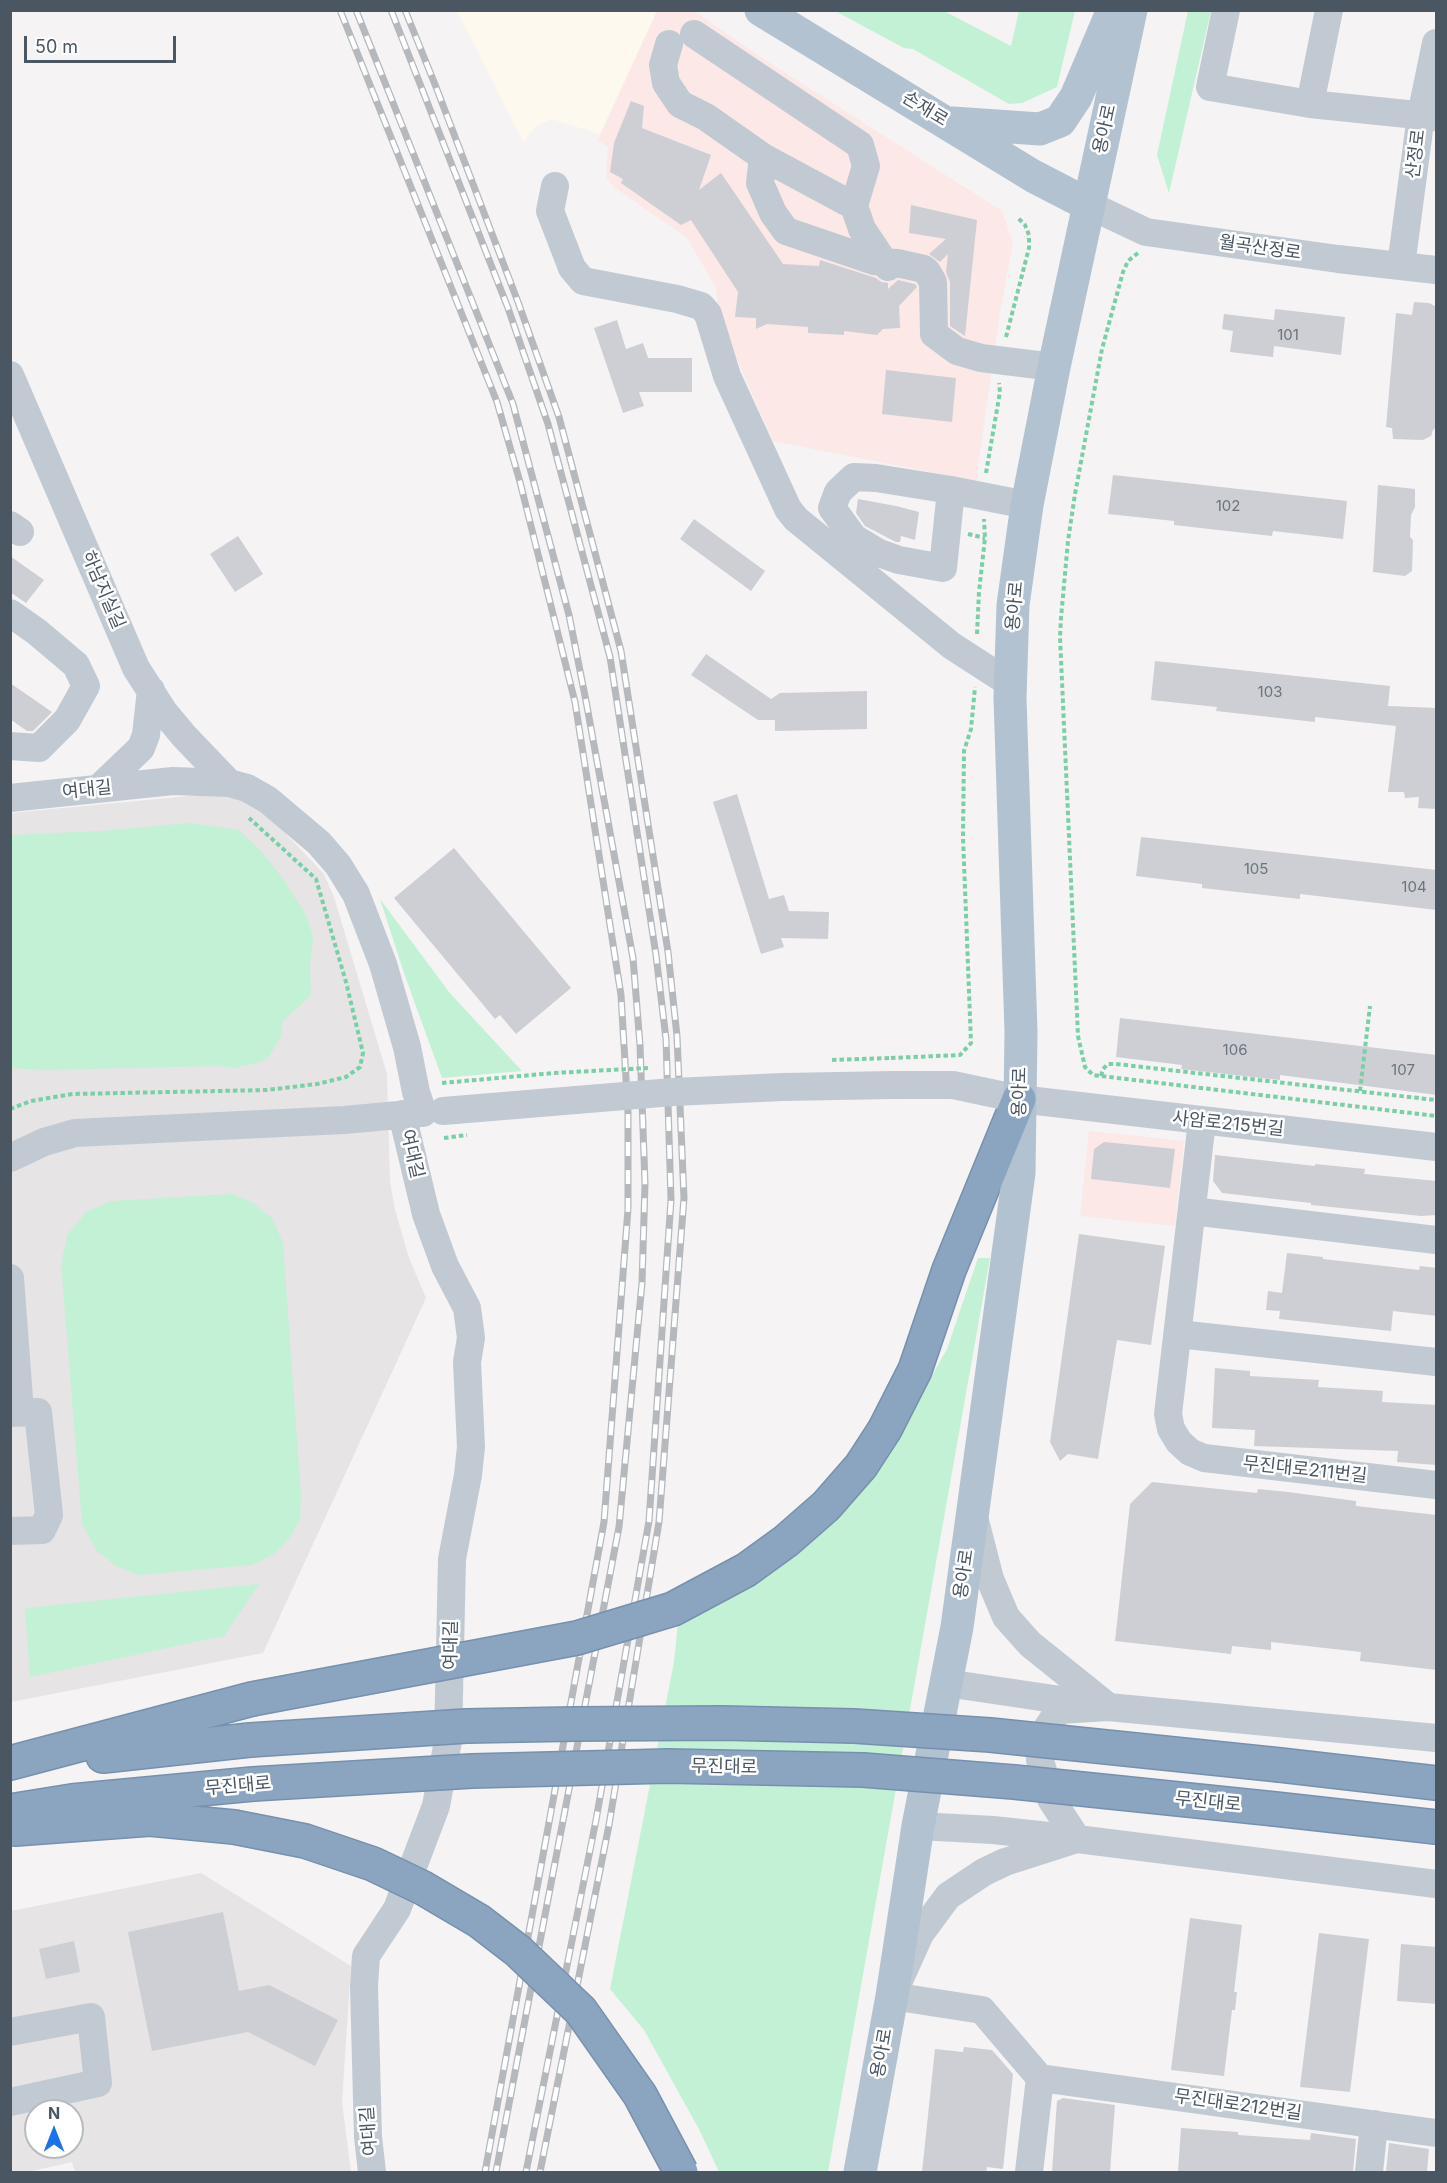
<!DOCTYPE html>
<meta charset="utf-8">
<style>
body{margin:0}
#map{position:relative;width:1447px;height:2183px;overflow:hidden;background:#f5f3f3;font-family:Inter,sans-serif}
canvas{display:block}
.frame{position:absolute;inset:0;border:12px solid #4a5661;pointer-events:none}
.north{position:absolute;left:24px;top:2099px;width:60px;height:60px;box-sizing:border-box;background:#fff;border:2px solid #b7bbc0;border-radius:50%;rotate:0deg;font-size:16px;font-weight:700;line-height:24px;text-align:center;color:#4a5661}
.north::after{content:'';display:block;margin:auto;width:21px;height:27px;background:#1a73e8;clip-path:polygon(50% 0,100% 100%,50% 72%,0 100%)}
.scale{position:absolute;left:24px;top:36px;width:152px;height:27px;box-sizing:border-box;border:3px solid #4a5661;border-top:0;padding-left:8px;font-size:18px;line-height:21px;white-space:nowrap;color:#4a5661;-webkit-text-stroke:4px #fff;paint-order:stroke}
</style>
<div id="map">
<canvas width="1447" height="2183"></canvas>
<div class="frame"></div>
<div class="north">N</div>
<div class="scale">50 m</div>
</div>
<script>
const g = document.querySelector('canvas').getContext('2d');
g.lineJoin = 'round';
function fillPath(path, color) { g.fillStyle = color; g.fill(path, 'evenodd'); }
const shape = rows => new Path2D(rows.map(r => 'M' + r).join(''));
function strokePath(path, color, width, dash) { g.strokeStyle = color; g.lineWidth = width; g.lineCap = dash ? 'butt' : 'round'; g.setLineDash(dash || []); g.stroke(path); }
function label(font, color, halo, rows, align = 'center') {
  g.font = font + ' Inter,"Noto Sans KR",sans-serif'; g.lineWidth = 5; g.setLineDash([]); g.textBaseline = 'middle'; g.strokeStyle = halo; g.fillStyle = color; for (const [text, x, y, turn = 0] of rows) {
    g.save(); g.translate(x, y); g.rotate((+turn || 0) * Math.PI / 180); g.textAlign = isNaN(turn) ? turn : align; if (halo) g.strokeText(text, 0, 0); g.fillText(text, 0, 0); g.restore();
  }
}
fillPath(shape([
 [457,11,657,11,600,134,551,119,535,127,523,142]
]), '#fdf9ef');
fillPath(shape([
 [210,794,240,799,270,817,324,874,334,897,387,1074,390,1181,395,1210,409,1258,426,1298,263,1653,11,1702,11,813],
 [201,1873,351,1966,342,2102,351,2172,75,2172,72,2162,28,2172,11,2172,11,1911],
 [36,2111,72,2111,72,2147,36,2147]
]), '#e6e4e5');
fillPath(shape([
 [657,11,694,11,762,58,1002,211,1013,243,1000,311,976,481,773,441,719,319,716,287,687,238,614,187,606,177,608,147,598,140],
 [1089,1131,1184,1141,1175,1226,1080,1216]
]), '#fce8e6');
fillPath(shape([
 [835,11,944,11,1011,46,1019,11,1075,11,1057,87,1022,103,1009,104,913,49,904,48],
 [1188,11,1211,11,1169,193,1157,155],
 [190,823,239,830,262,852,283,879,306,915,313,937,310,965,311,995,283,1021,281,1037,269,1056,263,1061,235,1068,217,1066,44,1070,11,1068,11,835,99,831],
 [380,899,449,992,522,1071,442,1078,404,973],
 [232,1194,253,1203,272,1218,283,1243,301,1495,300,1519,290,1537,274,1554,252,1565,138,1575,116,1566,97,1551,82,1524,61,1263,68,1234,86,1212,111,1201],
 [978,1258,990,1258,828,2172,719,2172,700,2131,644,2030,610,1989,674,1662,680,1603,728,1578,917,1402,947,1349],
 [259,1584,224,1636,30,1677,25,1608]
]), '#c3f1d5');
fillPath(shape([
 [631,101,644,106,642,128,711,155,699,190,721,173,783,264,819,266,820,260,876,278,881,282,888,283,888,289,898,280,915,284,917,287,899,306,900,328,883,329,877,335,844,331,844,335,808,333,808,327,767,324,756,329,756,318,735,317,738,292,691,220,681,225,621,183,623,179,610,172,614,143],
 [911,205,977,220,965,336,950,326,950,282,946,272,948,254,940,262,929,254,946,239,909,233],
 [1414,302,1429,303,1437,307,1437,427,1433,430,1431,436,1423,440,1393,439,1392,428,1386,427,1396,313,1412,315],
 [1275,309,1345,317,1341,355,1274,346,1273,357,1230,352,1233,331,1222,329,1224,314,1274,320],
 [617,320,626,349,643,343,648,358,692,358,692,392,639,392,644,406,623,413,594,328],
 [886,370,956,378,952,422,882,414],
 [1113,475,1347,501,1343,539,1273,531,1272,536,1174,525,1174,521,1108,514],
 [1378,485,1415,489,1415,507,1411,515,1410,537,1413,540,1412,571,1405,576,1373,572],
 [858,499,896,506,919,512,915,540,901,536,900,542,896,542,865,526,856,513],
 [694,519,765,571,751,591,680,539],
 [238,536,263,574,235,592,210,554],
 [10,556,44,580,26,603,10,592],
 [706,654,771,699,780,693,867,691,867,729,775,731,775,720,758,720,691,675],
 [1155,661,1390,686,1388,706,1437,708,1437,809,1418,808,1419,797,1405,798,1404,792,1388,792,1396,726,1315,717,1315,722,1216,711,1217,707,1151,700],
 [10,683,52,712,33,731,27,731,10,719],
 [737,794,769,899,784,895,789,911,829,912,828,939,781,938,784,947,761,954,713,802],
 [1141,837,1437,870,1437,910,1300,894,1300,899,1202,888,1202,884,1136,876],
 [454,848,571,988,516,1034,500,1015,495,1019,394,898],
 [1120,1018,1437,1055,1437,1095,1280,1075,1280,1080,1181,1069,1182,1065,1116,1057],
 [1104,1142,1175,1149,1170,1188,1091,1179,1094,1149],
 [1215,1155,1315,1166,1315,1164,1365,1169,1364,1174,1437,1181,1437,1215,1421,1216,1311,1205,1311,1203,1222,1193,1213,1181],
 [1079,1234,1165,1246,1151,1345,1117,1340,1098,1459,1068,1454,1060,1461,1050,1442],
 [1287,1253,1323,1257,1323,1259,1419,1270,1420,1266,1437,1268,1437,1316,1393,1311,1391,1331,1279,1319,1280,1311,1266,1310,1268,1291,1282,1293],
 [1215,1368,1250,1371,1250,1376,1319,1380,1318,1387,1383,1391,1382,1402,1437,1405,1437,1465,1397,1462,1398,1451,1254,1446,1255,1430,1212,1428],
 [1152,1482,1257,1493,1258,1489,1288,1492,1356,1501,1356,1506,1437,1515,1437,1670,1360,1661,1361,1652,1271,1642,1271,1650,1232,1646,1231,1654,1115,1641,1130,1504],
 [223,1912,239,1991,269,1985,338,2020,315,2066,248,2032,152,2051,128,1932],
 [1190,1918,1242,1925,1234,1992,1237,1992,1235,2010,1232,2010,1224,2076,1171,2070],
 [1319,1933,1369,1939,1350,2092,1300,2087],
 [74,1941,80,1972,46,1979,39,1949],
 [1401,1944,1437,1947,1437,2004,1397,2001],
 [964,2047,992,2050,1013,2074,1003,2169,987,2167,986,2172,922,2172,935,2049,963,2052],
 [1063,2098,1115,2105,1110,2172,1052,2172,1057,2101],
 [1181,2128,1238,2132,1238,2135,1310,2140,1311,2133,1356,2139,1353,2172,1178,2172],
 [1389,2143,1429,2149,1427,2172,1386,2172]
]), '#cdcfd5');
const highway = shape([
 [885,1429,915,1370,949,1270,1019,1099],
 [103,1756,250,1740],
 [10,1763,252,1699],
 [1280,1765,1436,1783],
 [1275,1809,1436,1827],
 [10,1811,72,1801,253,1784],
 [15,1829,150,1819,234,1827]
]);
strokePath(highway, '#7690ad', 36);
strokePath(shape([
 [1138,253,1128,261,1123,272,1102,349,1075,494,1068,541,1061,618,1060,637,1078,1036,1085,1067,1093,1075,1101,1076,1436,1116],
 [1006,337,1029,248,1029,235,1025,225,1018,218],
 [986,473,1000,392,999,383],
 [968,534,985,538],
 [977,634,979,592,985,538,984,519],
 [891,1058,960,1055,971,1043,963,837,964,751,971,729,975,687],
 [1101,1076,1103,1069,1108,1064,1116,1064,1436,1100],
 [1360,1091,1370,1006],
 [10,1109,31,1101,73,1094,267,1090,317,1084,346,1077,360,1067,363,1053,346,982,316,879,249,818]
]), '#7ad0a6', 4, [4.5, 3]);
strokePath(shape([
 [1226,10,1210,87,1310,104,1436,117],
 [694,34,860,145,866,166,854,206,862,229,884,262,897,263,924,269,927,272,933,282,934,334,957,351,981,358,1054,367],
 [669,44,663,65,666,83,680,104,706,117,763,157,854,206],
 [1310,104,1329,10],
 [763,157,760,183,773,213,786,231,874,261,884,262,888,267],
 [555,186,550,211,572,268,583,281,677,299,701,306,708,314,727,376,788,509,796,519,952,646,1011,684],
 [1089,205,1146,232,1338,259,1436,270],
 [1401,266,1421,115,1436,43],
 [10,375,136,668,164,712,184,736,229,783],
 [951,490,943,568,899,560,879,553,854,538,832,508,838,492,854,477,876,478,951,490,1027,505],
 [10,525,20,532],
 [10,613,37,632,76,665,86,686,67,720,39,748,10,746],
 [99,788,141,748,146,735,151,690],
 [10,798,173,781,229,783,247,788,268,800,319,843,338,865,356,894,383,964,407,1047,416,1092,423,1113],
 [893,1085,953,1085,1019,1099,1436,1147],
 [1202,1121,1168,1414,1171,1429,1179,1442,1190,1452,1204,1458,1436,1485],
 [10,1158,44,1142,75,1133,344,1120,420,1113],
 [1192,1211,1436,1240],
 [10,1278,20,1412],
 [1178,1334,1436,1362],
 [10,1413,38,1412,49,1515,42,1530,10,1531],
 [974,1517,990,1579,1006,1617,1030,1644,1106,1705],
 [946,1683,1108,1707,1436,1738],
 [918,1826,993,1830,1077,1839,1436,1884],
 [10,2032,91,2017,98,2083,10,2102],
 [1040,2078,1436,2133],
 [372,2172,368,2137,364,1986,366,1956,397,1909,436,1806,448,1741,452,1559,468,1475,471,1447,467,1362,471,1338,467,1308,445,1266,426,1214,402,1114],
 [1029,2172,1040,2078,982,2010,892,1996,920,1934,948,1896,984,1872,1005,1862,1077,1839,1051,1799,1040,1760,1044,1733,1059,1710,1108,1707],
 [1369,2172,1374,2124]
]), '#c1cad2', 28);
strokePath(shape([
 [761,10,1033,176,1089,205],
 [953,123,1040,129,1060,121,1076,97,1113,10],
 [860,2172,892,1996,918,1826,957,1627,1019,1173,1021,1032,1010,698,1013,605,1027,505,1054,367,1131,10]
]), '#b3c2d1', 33);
strokePath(highway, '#8ba5c1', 33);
const rail = shape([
 [340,10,497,402,520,482,575,702,621,995,628,1112,628,1209,604,1522,485,2172],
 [356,10,513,404,569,615,586,701,633,958,640,1045,645,1184,642,1283,619,1527,496,2172],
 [391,10,508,308,548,424,610,657,656,955,666,1039,671,1200,649,1521,596,1820,526,2172],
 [405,10,436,87,518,302,559,417,621,651,668,952,677,1036,684,1198,659,1522,609,1825,540,2172]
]);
strokePath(rail, '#b5b8bd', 7);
strokePath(rail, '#fff', 4.5, [14]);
const highwayBridge = shape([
 [252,1699,577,1638,673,1609,746,1570,786,1541,826,1506,861,1466,885,1429],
 [250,1740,466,1726,574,1724,722,1723,854,1726,990,1735,1280,1765],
 [253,1784,472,1771,668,1766,863,1770,1014,1782,1275,1809],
 [234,1827,305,1841,373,1864,423,1888,479,1921,518,1951,581,2011,640,2095,681,2172]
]);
strokePath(highwayBridge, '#7690ad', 36, []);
strokePath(shape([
 [832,1060,891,1058],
 [442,1083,554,1073,648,1068],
 [444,1138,467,1135]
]), '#7ad0a6', 4, [4.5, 3]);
strokePath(shape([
 [443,1111,673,1092,783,1087,893,1085]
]), '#c1cad2', 28);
strokePath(highwayBridge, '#8ba5c1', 33);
label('15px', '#6b747e', null, [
 ["101",1288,335],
 ["102",1228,506],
 ["103",1270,692],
 ["105",1256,869],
 ["104",1414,887],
 ["106",1235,1050],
 ["107",1403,1070]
]);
label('18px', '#4a5661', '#fff', [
 ["손재로",925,109,31],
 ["용아로",1105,129,-78],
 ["산정로",1416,154,-83],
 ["월곡산정로",1260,248,8],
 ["하남지실길",103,590,67],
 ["용아로",1015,606,-85],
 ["여대길",87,790,-6],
 ["용아로",1020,1092,-89],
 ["사암로215번길",1228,1124,6],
 ["여대길",412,1154,77],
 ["무진대로211번길",1305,1470,6],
 ["용아로",964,1574,-82],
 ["여대길",451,1645,-89],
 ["무진대로",724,1767,1],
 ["무진대로",238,1786,-5],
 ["무진대로",1208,1802,6],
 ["용아로",882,2053,-80],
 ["무진대로212번길",1238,2105,8],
 ["여대길",369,2131,-94]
]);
</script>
